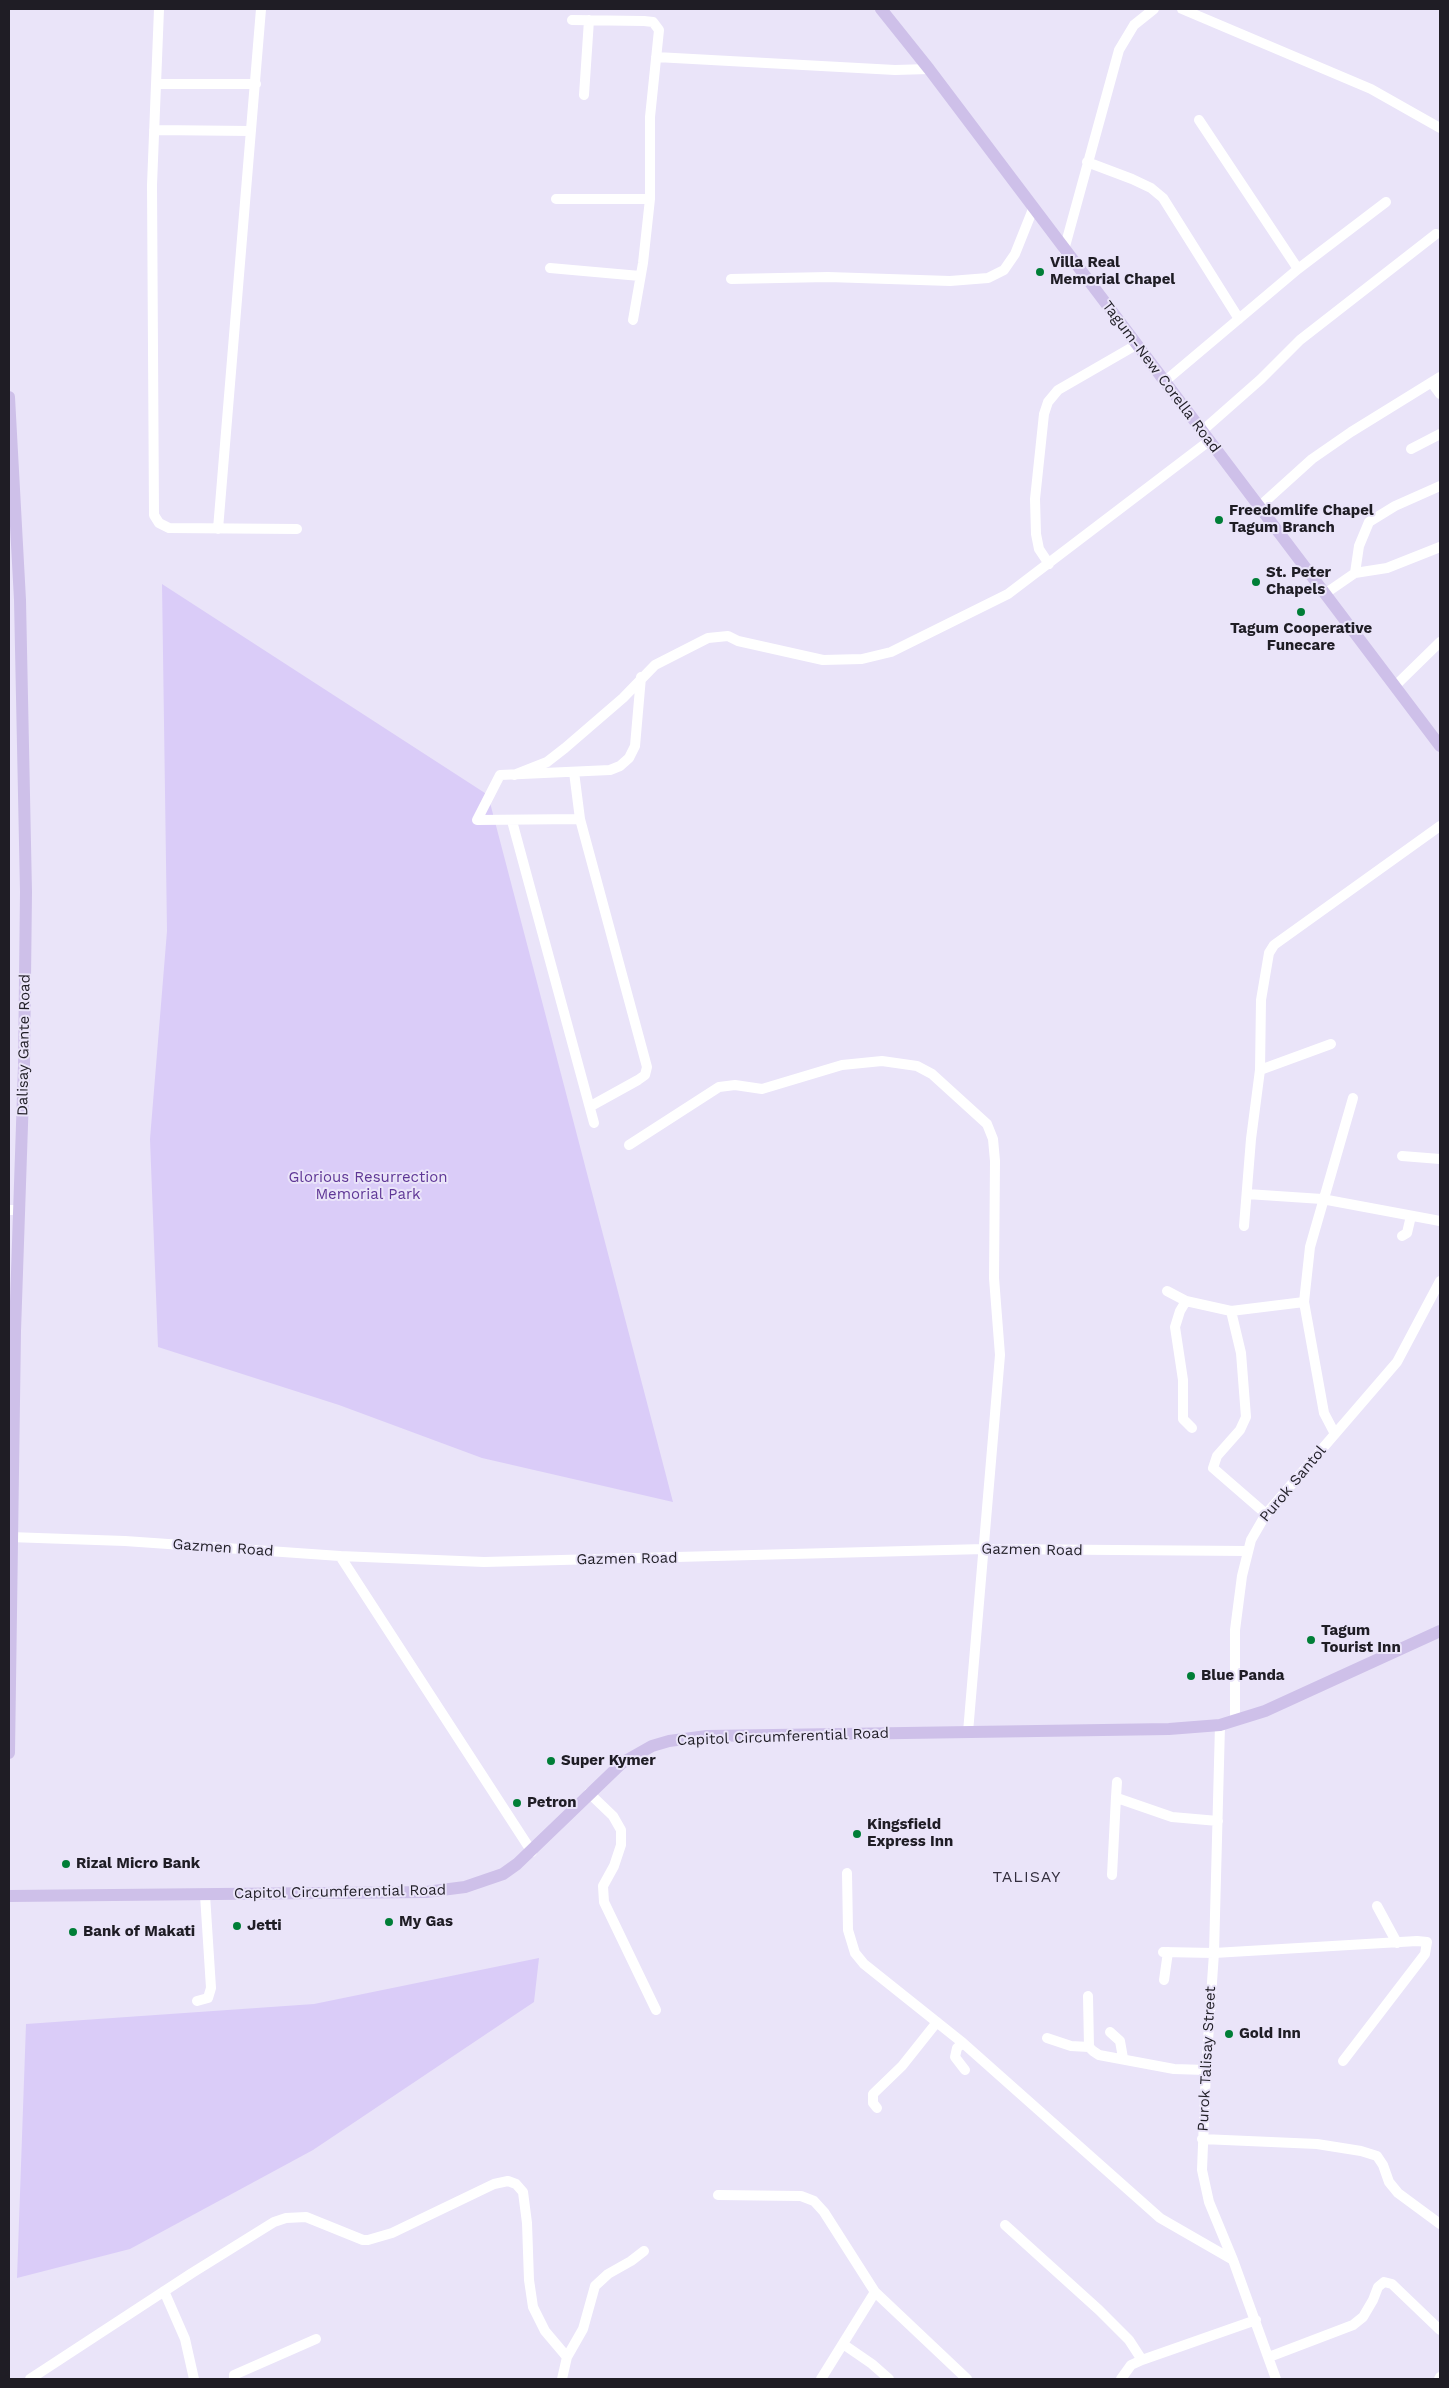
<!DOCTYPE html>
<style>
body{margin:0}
#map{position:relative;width:1449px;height:2388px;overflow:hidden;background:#eae4f9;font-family:"Work Sans",sans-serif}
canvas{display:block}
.frame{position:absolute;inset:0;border:10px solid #1f1d25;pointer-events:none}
</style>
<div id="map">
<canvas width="1449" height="2388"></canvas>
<div class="frame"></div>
</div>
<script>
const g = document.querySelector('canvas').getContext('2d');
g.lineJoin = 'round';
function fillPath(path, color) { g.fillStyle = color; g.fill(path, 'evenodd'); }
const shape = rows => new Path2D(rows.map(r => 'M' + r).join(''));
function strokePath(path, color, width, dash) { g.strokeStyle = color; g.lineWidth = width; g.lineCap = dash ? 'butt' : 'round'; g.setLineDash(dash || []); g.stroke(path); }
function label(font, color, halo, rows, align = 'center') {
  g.font = font + ' "Work Sans",sans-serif'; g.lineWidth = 4; g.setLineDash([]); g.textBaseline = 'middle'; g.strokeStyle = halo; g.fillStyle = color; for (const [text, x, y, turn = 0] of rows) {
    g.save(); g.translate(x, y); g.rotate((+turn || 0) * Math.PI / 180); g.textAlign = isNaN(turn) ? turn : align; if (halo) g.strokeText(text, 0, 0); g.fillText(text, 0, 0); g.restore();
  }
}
fillPath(shape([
 [162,584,488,795,673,1502,482,1458,339,1405,158,1347,150,1139,167,931],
 [539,1958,534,2002,313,2150,130,2249,17,2278,26,2024,314,2004]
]), '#daccf8');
strokePath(shape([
 [159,9,152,185,154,515,159,523,169,528,297,529],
 [1182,9,1371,89,1440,128],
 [572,20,644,21,653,22,659,30,650,117,650,199,643,263,633,320],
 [656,57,895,70,929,69],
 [156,84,256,84],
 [584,95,589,20],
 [1199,120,1298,269],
 [154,130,251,131],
 [1087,162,1132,179,1151,188,1163,198,1239,319],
 [556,199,650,199],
 [1064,250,1119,50,1134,25,1154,9],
 [550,268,640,276],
 [731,279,828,277,950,281,988,278,1004,270,1015,254,1033,209],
 [1164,382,1298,269,1386,202],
 [1432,383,1440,394],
 [1202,431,1261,379,1300,340,1436,234],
 [1411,449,1440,434],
 [1260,506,1312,459,1351,432,1440,377],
 [218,529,261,9],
 [1049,564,1039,549,1036,534,1035,499,1044,414,1048,402,1058,390,1136,345],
 [1355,573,1359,546,1369,522,1395,506,1440,486],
 [1326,593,1355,573,1387,568,1440,547],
 [1395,686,1440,642],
 [574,772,580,819,647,1067,645,1075,638,1080,591,1106],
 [514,775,547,762,565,748,623,698,655,665,708,638,728,636,738,641,823,660,862,659,891,652,1008,594,1209,441],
 [580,819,477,820,500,775,610,770,620,766,629,758,635,746,641,677],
 [512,821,594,1123],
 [1260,1070,1331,1044],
 [629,1145,719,1087,735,1085,762,1089,842,1065,882,1061,917,1066,932,1074,987,1124,993,1139,995,1161,994,1278,1000,1355,968,1732],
 [1402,1156,1440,1159],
 [1247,1194,1322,1199,1440,1221],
 [9,1210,19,1210],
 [1244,1226,1251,1139,1260,1070,1261,1000,1269,953,1274,945,1440,826],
 [1402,1236,1407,1233,1411,1216],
 [1167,1291,1186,1301,1231,1311,1304,1302],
 [1186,1301,1180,1311,1175,1327,1183,1380,1183,1419,1192,1428],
 [1231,1311,1241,1353,1246,1417,1240,1430,1217,1456,1213,1468,1266,1514],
 [1335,1434,1324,1413,1304,1302,1310,1247,1353,1098],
 [9,1537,125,1541,340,1556,484,1562,984,1549,1247,1551],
 [340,1556,532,1852],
 [1235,1721,1235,1630,1242,1576,1251,1540,1266,1514,1397,1362,1440,1281],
 [1220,1725,1214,1953,1206,2070,1202,2170,1209,2202,1233,2260,1276,2379],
 [1117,1782,1116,1797,1120,1799,1172,1817,1218,1821],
 [589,1793,613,1816,621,1830,621,1845,614,1866,603,1886,604,1902,656,2010],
 [847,1873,848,1930,855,1953,864,1964,963,2043,1160,2218,1233,2260],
 [1112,1875,1116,1797],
 [1377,1906,1397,1943],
 [1163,1952,1214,1953,1417,1941,1427,1942,1425,1954,1343,2061],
 [1164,1980,1168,1952],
 [1088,1996,1089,2047,1093,2051,1099,2055,1174,2069,1206,2070],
 [197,2001,208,1998,211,1988,205,1895],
 [1110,2032,1120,2041,1123,2058],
 [1047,2038,1071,2046,1089,2047],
 [963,2043,957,2048,955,2057,965,2070],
 [877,2108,873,2103,873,2094,902,2066,937,2022],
 [1202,2139,1317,2144,1361,2151,1377,2156,1383,2165,1389,2182,1398,2193,1440,2224],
 [718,2195,801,2196,814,2201,824,2212,875,2292,967,2379],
 [1005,2225,1099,2310,1129,2340,1142,2360],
 [164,2291,185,2339,194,2379],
 [843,2344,872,2364,889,2379],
 [1269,2357,1353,2325,1363,2317,1373,2300,1378,2287,1384,2282,1392,2284,1440,2330],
 [30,2379,192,2273,274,2222,286,2218,306,2217,363,2240,368,2240,392,2233,494,2184,508,2181,516,2184,523,2192,527,2223,529,2280,533,2307,545,2331,567,2357],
 [234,2379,234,2375,316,2339],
 [562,2379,567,2357,583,2329,595,2286,608,2274,631,2261,644,2251],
 [821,2379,875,2292],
 [1121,2379,1131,2365,1142,2360,1256,2320],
 [1439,2379,1440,2377]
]), '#fff', 10);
strokePath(shape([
 [881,9,929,69,1440,746],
 [9,397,20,600,26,892,24,1066,15,1331,9,1753],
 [9,1896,426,1892,465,1887,503,1874,517,1864,622,1763,652,1746,669,1741,707,1736,1169,1729,1220,1725,1265,1711,1440,1631]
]), '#cec0e9', 12);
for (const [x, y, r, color] of [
 [1040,272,5,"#007e37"],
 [1219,520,5,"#007e37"],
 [1256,582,5,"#007e37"],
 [1301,612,5,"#007e37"],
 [1311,1640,5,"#007e37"],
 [1191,1676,5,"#007e37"],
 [551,1761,5,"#007e37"],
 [517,1803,5,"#007e37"],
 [857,1834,5,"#007e37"],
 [66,1864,5,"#007e37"],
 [389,1922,5,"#007e37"],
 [237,1926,5,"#007e37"],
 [73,1932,5,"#007e37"],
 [1229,2034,5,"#007e37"]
]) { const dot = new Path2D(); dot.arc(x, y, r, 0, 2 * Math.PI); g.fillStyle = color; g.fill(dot); strokePath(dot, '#eae4f9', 2); }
label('bold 15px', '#1f1d25', '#eae4f9', [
 ["Villa Real",1050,263],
 ["Memorial Chapel",1050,280],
 ["Freedomlife Chapel",1229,511],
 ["Tagum Branch",1229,528],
 ["St. Peter",1266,573],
 ["Chapels",1266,590],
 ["Tagum Cooperative",1301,629,"center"],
 ["Funecare",1301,646,"center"],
 ["Tagum",1321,1631],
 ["Tourist Inn",1321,1648],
 ["Blue Panda",1201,1676],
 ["Super Kymer",561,1761],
 ["Petron",527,1803],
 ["Kingsfield",867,1825],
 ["Express Inn",867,1842],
 ["Rizal Micro Bank",76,1864],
 ["My Gas",399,1922],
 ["Jetti",247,1926],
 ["Bank of Makati",83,1932],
 ["Gold Inn",1239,2034]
], 'left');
label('15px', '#1f1d25', '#eae4f9', [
 ["Tagum-New Corella Road",1161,377,53],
 ["Dalisay Gante Road",24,1045,-89],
 ["Purok Santol",1293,1484,-50],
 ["Gazmen Road",223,1548,4],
 ["Gazmen Road",1032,1550,1],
 ["Gazmen Road",627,1559,-1],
 ["Capitol Circumferential Road",783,1737,-2],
 ["Capitol Circumferential Road",340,1892,-1],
 ["Purok Talisay Street",1207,2059,-87]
]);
label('15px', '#5f3796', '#eae4f9', [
 ["Glorious Resurrection",368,1178],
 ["Memorial Park",368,1195]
]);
g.letterSpacing = '1px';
label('16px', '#332e3e', '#eae4f9', [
 ["TALISAY",1027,1877]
]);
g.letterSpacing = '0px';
</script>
